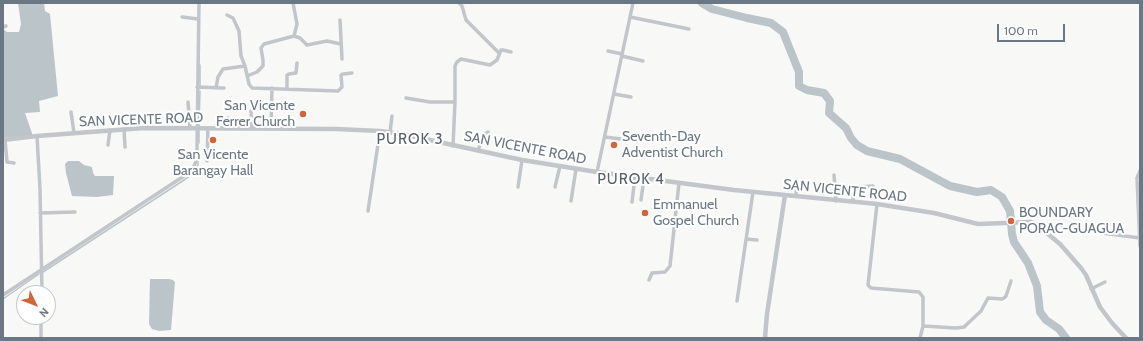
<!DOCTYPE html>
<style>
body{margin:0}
#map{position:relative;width:1143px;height:341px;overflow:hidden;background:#f8f8f6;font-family:Cabin,sans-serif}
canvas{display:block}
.frame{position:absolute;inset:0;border:4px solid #6a7784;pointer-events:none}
.north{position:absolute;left:16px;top:285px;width:40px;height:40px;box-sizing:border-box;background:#fff;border:1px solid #c3c9ce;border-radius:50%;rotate:133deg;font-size:11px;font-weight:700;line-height:16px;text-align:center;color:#6a7784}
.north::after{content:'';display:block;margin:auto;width:14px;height:18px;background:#d56439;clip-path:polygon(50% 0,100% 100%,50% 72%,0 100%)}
.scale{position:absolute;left:997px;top:24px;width:68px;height:18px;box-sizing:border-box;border:2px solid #6a7784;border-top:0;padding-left:5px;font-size:12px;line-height:14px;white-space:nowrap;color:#6a7784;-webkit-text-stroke:3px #fff;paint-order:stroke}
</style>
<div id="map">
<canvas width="1143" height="341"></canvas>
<div class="frame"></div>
<div class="north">N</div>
<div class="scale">100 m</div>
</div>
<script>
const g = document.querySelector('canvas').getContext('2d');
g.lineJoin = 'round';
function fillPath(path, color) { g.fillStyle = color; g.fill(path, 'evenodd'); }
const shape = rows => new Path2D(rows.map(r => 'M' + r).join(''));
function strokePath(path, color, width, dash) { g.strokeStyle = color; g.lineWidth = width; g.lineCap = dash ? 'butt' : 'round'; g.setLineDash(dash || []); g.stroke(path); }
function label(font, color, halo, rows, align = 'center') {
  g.font = font + ' Cabin,sans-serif'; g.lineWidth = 4; g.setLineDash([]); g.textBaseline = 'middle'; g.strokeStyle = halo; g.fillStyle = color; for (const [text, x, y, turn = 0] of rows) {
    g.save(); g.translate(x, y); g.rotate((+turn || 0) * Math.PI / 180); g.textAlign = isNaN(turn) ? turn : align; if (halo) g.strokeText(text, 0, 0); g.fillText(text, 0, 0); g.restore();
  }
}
fillPath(shape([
 [18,3,44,3,45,11,50,14,58,96,39,101,40,112,25,113,33,136,3,138,3,29,7,32,19,32,21,24],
 [68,161,79,161,84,165,92,167,93,173,95,176,114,176,113,195,97,197,72,196,66,173,65,164],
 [150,279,169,279,173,280,175,282,171,330,159,331,152,329,149,324]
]), '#bbc4c9');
strokePath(shape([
 [200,86,200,65],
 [199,126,200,91],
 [199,143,199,131],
 [43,272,181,182,193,174,198,165,198,159],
 [3,299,39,274]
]), '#bbc4c9', 1.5);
strokePath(shape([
 [702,3,712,9,747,18,771,23,783,32,799,72,799,86,807,90,824,93,830,101,829,113,846,128,851,138,857,145,867,151,900,159,950,186,977,192,991,190,1002,197,1010,211,1012,234,1014,242,1028,263,1037,286,1040,312,1046,320,1059,329,1066,338]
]), '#bbc4c9', 8);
strokePath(shape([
 [293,3,297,24,294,36],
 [459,3,462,6,466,20,499,53],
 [227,15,233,18,239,31,241,56,245,66,249,84,252,88,338,91,342,87,341,75,343,74,352,73],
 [182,17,198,19],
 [630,17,689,29],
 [340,20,342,59],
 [3,27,6,26],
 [608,51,622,54],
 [622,56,643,61],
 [247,76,257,72,263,66,263,60,261,48,264,44,294,36,300,38,307,45,327,41,341,44],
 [197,87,224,88],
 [216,88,218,77,223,69,245,66],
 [287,89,287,75,289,74,296,73,297,63],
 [614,94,631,97],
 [406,98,430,102,455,102],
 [188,102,190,128],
 [251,111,252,128],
 [71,112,74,133],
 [228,128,228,118],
 [124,129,125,147],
 [271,129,272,88],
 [390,132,392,116],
 [37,136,40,189,42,293],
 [605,137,637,141],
 [5,140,7,162,14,163],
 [108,145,110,130],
 [453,146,455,102,455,66,457,62,461,59,490,65,497,60,501,50,503,50,511,52],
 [478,151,483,135,488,132],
 [207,161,208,128],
 [1140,171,1137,178,1140,246],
 [597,172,633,3],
 [834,175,836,201],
 [518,187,522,160],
 [555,187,560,166],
 [796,196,797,180],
 [641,200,644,178],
 [571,201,576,169],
 [632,202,635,177],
 [853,202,853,193,855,188,859,187,873,186],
 [877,204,868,285,871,288,919,292,923,297,923,326,920,338],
 [368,211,380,131],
 [40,213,75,212],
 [1102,233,1140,238],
 [746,239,757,240],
 [649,280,652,273,665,272,670,266,679,183],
 [1091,289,1105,282],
 [3,295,184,176,194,166,197,159,197,146,199,3],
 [737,301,753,192],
 [923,326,956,328,964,327,981,311,988,298,1002,299,1004,298,1006,296,1011,281],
 [41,338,41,317]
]), '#c2c5c9', 3.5);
strokePath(shape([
 [3,140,37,136,144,128,336,129,380,131,402,134,522,160,597,172,734,190,877,204,934,213,978,224,1031,222,1036,224,1060,244,1081,268,1086,275,1100,307,1112,323,1126,338],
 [765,338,767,314,785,195]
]), '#c2c5c9', 4.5);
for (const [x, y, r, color] of [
 [303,114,4,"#d56439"],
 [213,140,4,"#d56439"],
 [614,145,4,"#d56439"],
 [645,213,4,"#d56439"],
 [1011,221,4,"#d56439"]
]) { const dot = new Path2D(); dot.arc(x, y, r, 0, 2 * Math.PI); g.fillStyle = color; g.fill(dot); strokePath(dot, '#fff', 1.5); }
label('14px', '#6a7784', '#fff', [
 ["San Vicente",295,106,"right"],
 ["Ferrer Church",295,122,"right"],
 ["Seventh-Day",622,137],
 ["Adventist Church",622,153],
 ["San Vicente",213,155,"center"],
 ["Barangay Hall",213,171,"center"],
 ["Emmanuel",653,205],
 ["Gospel Church",653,221],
 ["BOUNDARY",1019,213],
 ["PORAC-GUAGUA",1019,229]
], 'left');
label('14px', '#6a7784', '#fff', [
 ["SAN VICENTE ROAD",141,120,-2],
 ["SAN VICENTE ROAD",525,148,11],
 ["SAN VICENTE ROAD",845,191,6]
]);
g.letterSpacing = '1px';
label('15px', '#57616a', '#fff', [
 ["PUROK 3",410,140],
 ["PUROK 4",631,180]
]);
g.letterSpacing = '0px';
</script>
